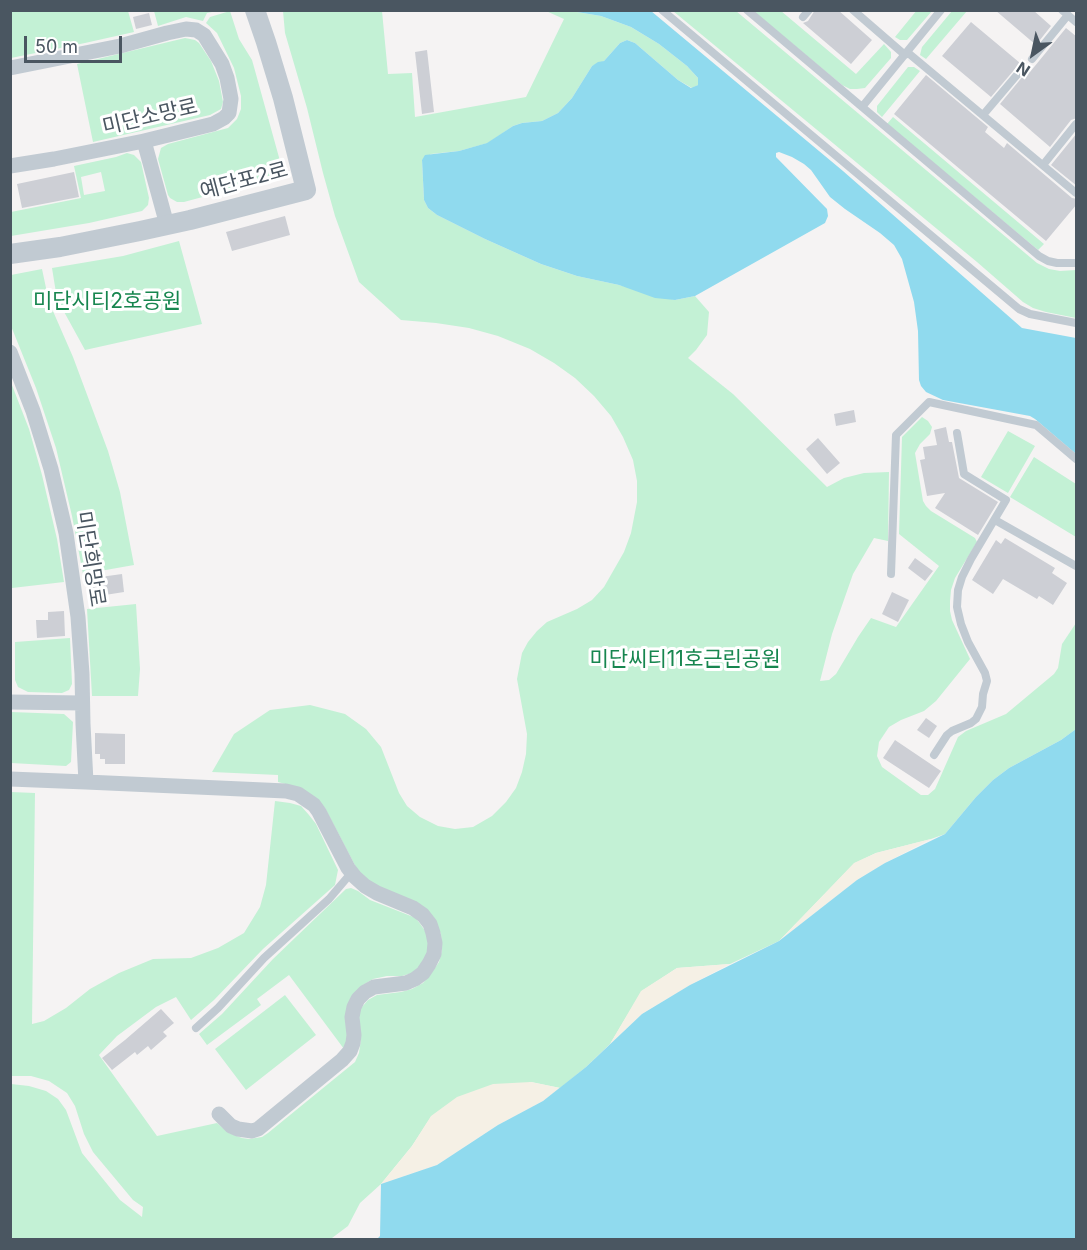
<!DOCTYPE html>
<meta charset="utf-8">
<style>
body{margin:0}
#map{position:relative;width:1087px;height:1250px;overflow:hidden;background:#f5f3f3;font-family:Inter,sans-serif}
canvas{display:block}
.frame{position:absolute;inset:0;border:12px solid #4a5661;pointer-events:none}
.north{position:absolute;left:1003px;top:24px;width:60px;height:60px;-webkit-text-stroke:4px #fff;paint-order:stroke;rotate:213deg;font-size:16px;font-weight:700;line-height:24px;text-align:center;color:#4a5661}
.north::after{content:'';display:block;margin:auto;width:21px;height:27px;background:#4a5661;clip-path:polygon(50% 0,100% 100%,50% 72%,0 100%)}
.scale{position:absolute;left:24px;top:36px;width:98px;height:27px;box-sizing:border-box;border:3px solid #4a5661;border-top:0;padding-left:8px;font-size:18px;line-height:21px;white-space:nowrap;color:#4a5661;-webkit-text-stroke:4px #fff;paint-order:stroke}
</style>
<div id="map">
<canvas width="1087" height="1250"></canvas>
<div class="frame"></div>
<div class="north">N</div>
<div class="scale">50 m</div>
</div>
<script>
const g = document.querySelector('canvas').getContext('2d');
g.lineJoin = 'round';
function fillPath(path, color) { g.fillStyle = color; g.fill(path, 'evenodd'); }
const shape = rows => new Path2D(rows.map(r => 'M' + r).join(''));
function strokePath(path, color, width, dash) { g.strokeStyle = color; g.lineWidth = width; g.lineCap = dash ? 'butt' : 'round'; g.setLineDash(dash || []); g.stroke(path); }
function label(font, color, halo, rows, align = 'center') {
  g.font = font + ' Inter,"Noto Sans KR",sans-serif'; g.lineWidth = 6; g.setLineDash([]); g.textBaseline = 'middle'; g.strokeStyle = halo; g.fillStyle = color; for (const [text, x, y, turn = 0] of rows) {
    g.save(); g.translate(x, y); g.rotate((+turn || 0) * Math.PI / 180); g.textAlign = isNaN(turn) ? turn : align; if (halo) g.strokeText(text, 0, 0); g.fillText(text, 0, 0); g.restore();
  }
}
fillPath(shape([
 [11,10,128,11,134,32,85,43,11,58],
 [917,10,932,11,907,40,900,40,895,37],
 [154,11,154,10,217,11,207,13,203,21,186,17,158,26],
 [230,11,239,39,252,60,254,67,280,161,280,166,276,173,269,179,184,202,177,202,170,198,168,195,158,159,161,148,168,144,228,128,237,119,241,109,241,96,234,68,217,33,206,23,210,17],
 [283,11,382,11,388,74,412,73,415,117,526,97,564,19,546,11,571,11,601,16,631,27,659,44,687,66,698,78,698,85,692,88,678,80,635,43,627,40,620,43,604,61,592,66,572,98,558,113,542,121,522,123,513,126,488,143,459,151,431,154,422,160,424,200,428,208,437,215,485,239,541,264,577,276,619,285,675,300,695,296,709,312,707,335,696,350,688,358,733,394,827,487,844,478,864,473,889,472,888,541,874,538,853,574,832,634,820,681,829,680,836,674,858,637,871,618,896,627,939,566,899,534,902,437,922,417,928,421,932,427,930,434,920,444,915,453,923,501,926,506,931,511,975,538,977,542,955,578,951,590,950,601,950,611,952,620,970,659,936,701,924,711,901,720,889,727,879,742,877,756,882,767,921,795,928,795,935,789,958,737,966,731,1006,714,1054,674,1058,668,1062,644,1076,623,1076,729,1061,740,1009,768,993,780,976,797,945,834,931,839,876,853,855,863,779,941,730,964,677,968,642,991,610,1044,586,1067,560,1088,531,1082,431,1117,412,1146,381,1184,360,1203,348,1226,332,1238,328,1240,13,1239,10,1234,11,1084,29,1086,46,1091,58,1099,66,1110,82,1153,120,1200,142,1217,143,1207,133,1200,93,1152,84,1134,75,1106,67,1093,49,1081,31,1076,11,1076,11,792,35,793,32,1024,44,1021,66,1008,90,989,119,973,153,959,191,958,218,948,244,933,260,907,266,885,275,801,290,803,301,806,309,815,316,824,338,870,335,885,263,949,214,1000,191,1020,176,997,156,1007,117,1036,99,1055,157,1136,217,1123,229,1133,242,1138,249,1139,262,1137,268,1133,355,1062,359,1053,361,1039,359,1016,361,1008,368,1000,377,995,401,992,412,989,423,983,432,972,439,962,442,950,441,934,434,919,386,893,360,875,325,808,300,788,278,782,278,775,212,772,234,734,270,710,310,705,345,714,366,729,381,747,399,793,407,806,420,817,438,826,455,829,473,827,492,816,506,802,516,788,522,772,526,754,527,734,517,679,522,653,528,642,537,631,547,622,577,609,592,600,604,587,624,552,631,533,637,502,637,481,633,460,623,437,611,416,594,396,575,378,554,363,530,349,498,336,469,328,436,323,401,320,359,282,335,216,323,173,307,108,285,33],
 [673,11,736,11,1037,263,1049,269,1060,271,1076,270,1076,318,1046,312,1033,308,1023,302,977,262],
 [753,11,781,11,856,74,884,44,891,52,891,58,865,88,857,89,850,89,842,85],
 [952,11,967,11,926,59,920,55,922,47],
 [185,38,195,40,199,43,211,61,219,81,223,102,221,109,210,115,93,142,77,64],
 [908,67,914,67,920,71,882,117,877,112,877,106],
 [893,117,1044,244,1038,250,887,124],
 [127,153,134,155,141,162,149,198,148,205,142,211,89,223,11,236,11,212,81,198,74,166,116,157],
 [101,172,105,191,84,195,81,177],
 [179,241,202,324,85,350,57,299,52,268,123,256],
 [42,269,49,302,73,357,108,451,120,492,134,565,83,574,72,516,56,448,36,388,11,326,11,275],
 [10,380,29,429,42,475,57,539,64,582,12,588,10,570],
 [1008,431,1035,446,1008,493,981,477],
 [1034,457,1076,484,1076,537,1010,497],
 [136,604,140,669,138,696,92,696,87,609],
 [70,638,72,684,69,690,62,693,28,692,18,687,15,680,15,642],
 [11,712,64,714,73,722,71,762,66,766,11,763],
 [351,888,358,891,370,900,416,918,428,935,429,946,427,956,421,966,412,973,402,976,387,976,373,979,363,985,347,1042,344,1049,289,975,257,999,261,1005,207,1045,199,1034,222,1014,273,959,346,889],
 [285,995,316,1035,246,1090,215,1049]
]), '#c3f1d5');
fillPath(shape([
 [931,839,885,863,857,880,779,941,854,863,876,853],
 [730,964,690,985,642,1014,610,1044,641,991,677,968],
 [531,1082,560,1088,543,1101,498,1125,437,1165,381,1184,412,1146,431,1116,457,1097,493,1084]
]), '#f5f0e5');
fillPath(shape([
 [571,11,651,11,843,171,1022,328,1076,338,1076,454,1035,419,1030,416,943,400,926,392,921,386,919,380,918,331,914,302,902,259,894,245,880,233,845,209,830,197,811,170,804,164,792,157,779,152,776,153,776,157,827,209,828,216,825,223,695,296,675,300,655,298,619,285,577,276,541,264,485,239,437,215,428,208,424,200,422,160,425,155,459,151,487,143,513,126,522,123,542,121,558,113,572,98,592,66,598,62,604,61,620,43,627,40,635,43,678,80,691,88,698,85,698,78,687,66,659,44,631,27,601,16],
 [1076,729,1076,1239,377,1239,380,1236,381,1184,437,1165,498,1125,543,1101,586,1067,642,1014,690,985,779,941,857,880,885,863,945,834,976,797,993,780,1009,768,1061,740]
]), '#90daee');
fillPath(shape([
 [815,10,838,10,872,40,851,64,803,23,808,21],
 [995,10,1033,10,1051,26,1036,45],
 [149,13,152,25,136,29,133,17],
 [971,22,1020,63,991,97,942,56],
 [1066,28,1077,37,1077,118,1071,120,1050,147,1000,104,1028,70,1030,72],
 [427,50,434,112,422,114,415,52],
 [926,75,988,127,985,132,1004,148,1007,143,1072,198,1077,199,1077,204,1046,241,894,114],
 [1077,133,1077,186,1051,165],
 [74,172,79,197,22,208,17,184],
 [285,216,290,235,232,251,226,232],
 [854,410,856,422,836,426,834,414],
 [946,427,949,442,952,442,959,478,998,502,978,535,935,508,945,493,927,496,920,460,925,459,923,447,937,445,934,430],
 [818,438,840,463,827,474,806,449],
 [1005,538,1055,568,1052,573,1067,583,1053,605,1039,596,1037,599,1003,579,993,594,972,580,996,540,1001,544],
 [915,558,933,571,925,581,908,568],
 [122,574,124,592,105,595,106,597,92,599,92,596,89,597,86,579],
 [892,592,909,600,898,622,882,614],
 [64,611,65,636,37,638,36,620,48,620,48,612],
 [926,718,937,726,929,738,917,730],
 [95,733,125,734,125,764,105,764,105,759,100,759,100,754,95,754],
 [895,740,941,771,929,788,883,758],
 [161,1009,174,1023,163,1032,167,1036,151,1050,148,1046,137,1055,135,1052,112,1070,102,1058,125,1040]
]), '#cdcfd5');
strokePath(shape([
 [662,10,1019,309,1030,314,1076,323],
 [747,10,1039,256,1048,261,1057,263,1076,263],
 [853,10,905,55],
 [1062,10,1076,22],
 [803,17,809,10],
 [907,52,1076,193],
 [1032,59,1068,15],
 [862,107,941,10],
 [983,115,1022,69],
 [1043,165,1076,124],
 [995,520,1076,566],
 [891,574,896,435,929,402,1036,425,1076,459],
 [934,755,947,735,952,731,971,723,976,719,982,707,983,694,987,681,985,673,968,642,961,624,957,607,958,590,962,577,971,559,1006,500,964,474,957,433],
 [196,1028,218,1008,264,958,329,899,352,872]
]), '#c1cad2', 8);
strokePath(shape([
 [10,68,120,46,167,33,186,29,196,30,204,35,222,64,227,78,231,99,229,113,224,118,213,124,144,141,54,159,10,166],
 [144,141,167,225],
 [10,352,33,411,51,469,66,533,78,617,82,674,83,724,86,782,10,779],
 [10,702,82,703],
 [86,782,286,791,298,794,314,805,319,812,348,868,355,877,365,886,377,893,413,908,423,915,430,924,433,933,435,943,434,954,429,964,423,973,415,979,406,983,374,987,365,992,358,999,354,1007,352,1017,354,1035,353,1043,350,1051,342,1060,258,1129,252,1131,238,1129,231,1126,219,1114]
]), '#c1cad2', 15);
strokePath(shape([
 [10,254,60,247,140,231,190,220,306,190,283,98,266,42,255,10]
]), '#c1cad2', 20);
label('21px', '#4a5661', '#fff', [
 ["미단소망로",150,117,-13],
 ["예단포2로",244,181,-15],
 ["미단희망로",90,559,81]
]);
label('21px', '#17864f', '#fff', [
 ["미단시티2호공원",107,302],
 ["미단씨티11호근린공원",685,660]
]);
</script>
